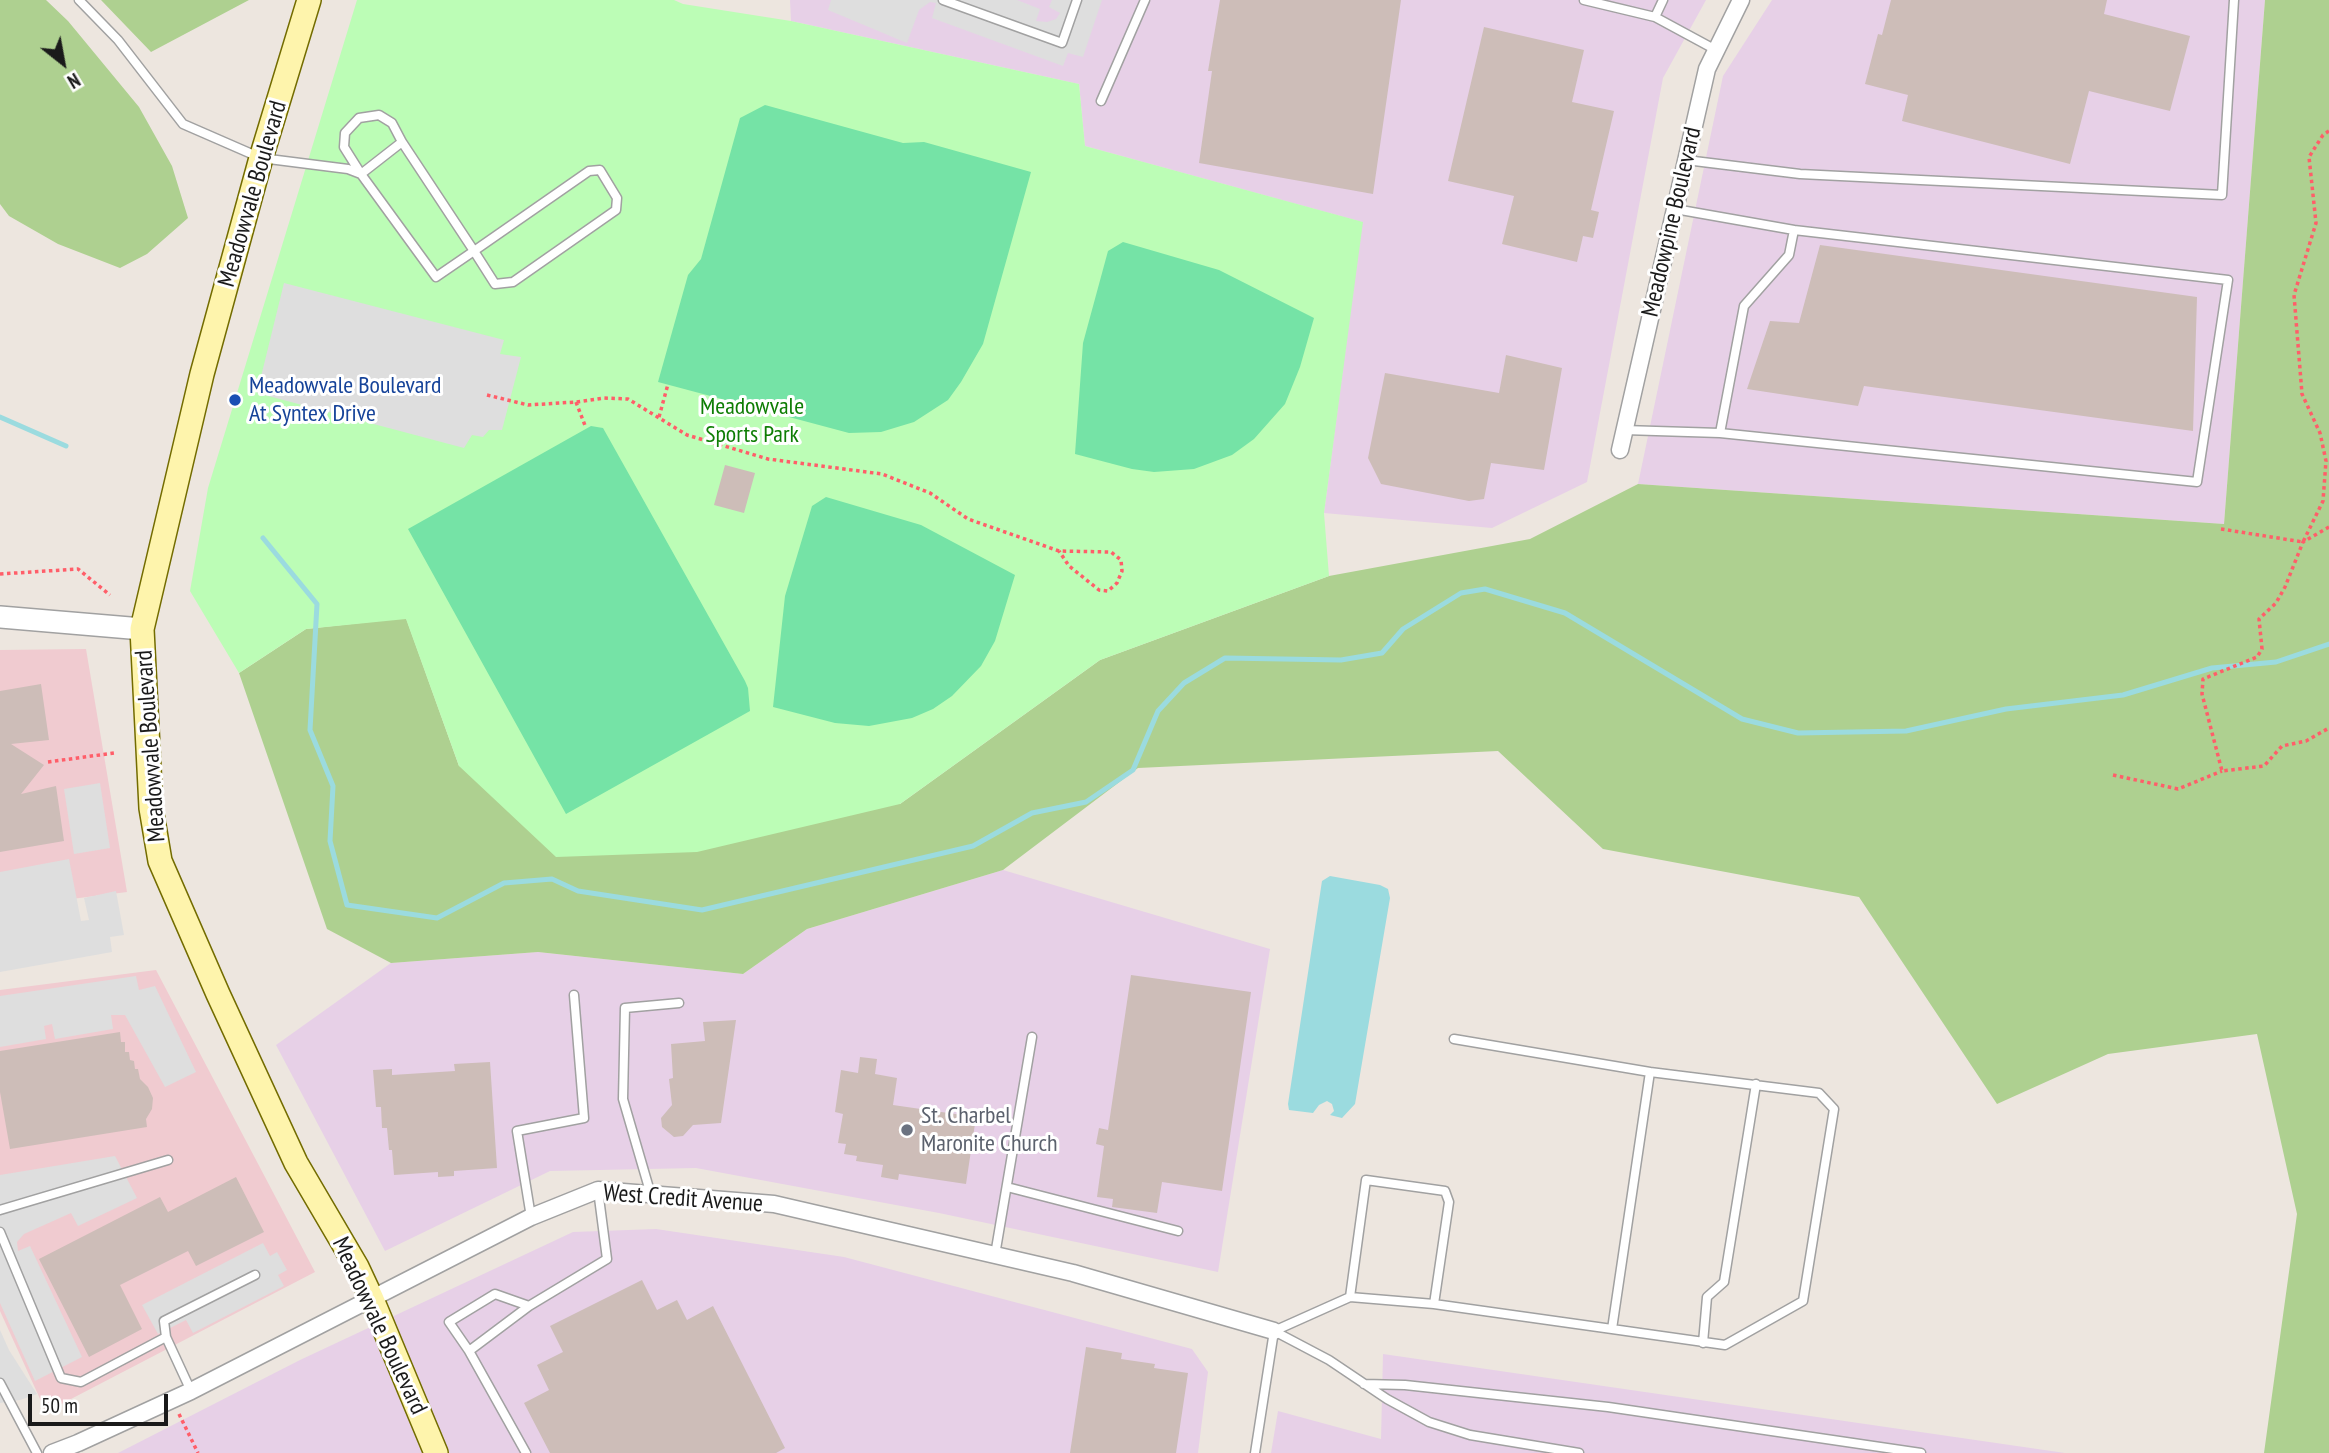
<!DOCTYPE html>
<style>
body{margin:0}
#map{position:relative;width:2329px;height:1453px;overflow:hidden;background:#ede6df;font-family:"PT Sans Narrow",sans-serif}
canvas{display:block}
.north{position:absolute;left:28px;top:28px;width:70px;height:70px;-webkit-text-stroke:5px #fff;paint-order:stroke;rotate:149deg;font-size:19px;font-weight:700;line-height:28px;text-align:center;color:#1a1a1a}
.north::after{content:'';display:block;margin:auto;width:24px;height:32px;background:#1a1a1a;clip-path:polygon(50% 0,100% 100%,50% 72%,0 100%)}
.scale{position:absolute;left:28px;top:1394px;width:140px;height:32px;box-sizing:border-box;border:4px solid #1a1a1a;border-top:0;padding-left:9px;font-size:21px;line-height:24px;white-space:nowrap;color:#1a1a1a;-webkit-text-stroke:5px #fff;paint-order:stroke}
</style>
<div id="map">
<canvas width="2329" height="1453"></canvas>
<div class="north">N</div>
<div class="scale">50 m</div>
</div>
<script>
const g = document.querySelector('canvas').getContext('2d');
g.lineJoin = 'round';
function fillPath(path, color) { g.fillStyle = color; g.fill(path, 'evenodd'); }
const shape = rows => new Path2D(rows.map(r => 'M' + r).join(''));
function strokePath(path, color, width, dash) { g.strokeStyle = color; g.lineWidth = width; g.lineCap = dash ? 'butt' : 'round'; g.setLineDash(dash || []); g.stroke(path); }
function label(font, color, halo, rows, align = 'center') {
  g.font = font + ' "PT Sans Narrow",sans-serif'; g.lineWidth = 6; g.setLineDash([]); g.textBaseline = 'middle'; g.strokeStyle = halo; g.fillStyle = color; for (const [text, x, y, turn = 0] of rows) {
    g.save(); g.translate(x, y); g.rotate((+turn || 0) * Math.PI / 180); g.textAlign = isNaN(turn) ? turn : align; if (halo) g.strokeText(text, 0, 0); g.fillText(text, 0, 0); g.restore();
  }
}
fillPath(shape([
 [86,649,127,892,0,908,0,650],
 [156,970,315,1272,46,1412,0,1311,0,990]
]), '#f0cbd0');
fillPath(shape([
 [790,0,1706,0,1663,78,1587,482,1492,528,1324,513,1362,222,1085,146,1079,84,791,21],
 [1772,0,2265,0,2224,524,1638,484,1723,76],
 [1003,870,1270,949,1218,1272,939,1213,696,1168,550,1171,385,1251,276,1045,391,963,538,952,743,974,807,929],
 [656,1229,844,1257,1192,1349,1208,1372,1198,1453,118,1453,300,1360,573,1232],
 [1383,1354,2065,1453,1271,1453,1278,1411,1381,1439]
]), '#e7d0e7');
fillPath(shape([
 [0,0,46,0,68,21,139,107,172,166,188,218,147,254,120,268,58,244,9,216,0,204],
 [101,0,249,0,151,52],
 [2265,0,2329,0,2329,1453,2264,1453,2297,1214,2257,1034,2108,1054,1997,1104,1859,897,1603,849,1498,751,1138,768,1003,870,807,929,743,974,538,952,391,963,327,929,239,673,306,629,406,618,459,766,900,804,1100,660,1329,576,1530,539,1638,484,2224,524]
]), '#aed090');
fillPath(shape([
 [357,0,674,0,683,4,791,21,1079,84,1085,146,1363,222,1324,513,1329,576,1100,660,900,804,697,852,556,857,459,766,406,619,306,629,239,673,190,591,208,488]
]), '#bcfdb6');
fillPath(shape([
 [765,105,903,143,924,142,1031,172,983,344,961,382,948,400,914,422,881,432,849,433,658,382,688,275,701,259,740,118],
 [1123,242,1219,270,1314,318,1300,367,1285,404,1254,439,1232,455,1194,469,1154,472,1132,469,1075,454,1083,343,1108,251],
 [591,426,603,428,745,681,748,688,750,711,566,814,408,529],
 [826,497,921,525,1015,575,995,641,981,666,952,696,933,709,912,718,869,726,835,723,773,707,785,596,812,506]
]), '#75e3a6');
fillPath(shape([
 [831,0,1017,0,1040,9,1036,21,1047,22,1056,19,1060,13,1049,7,1052,0,1102,0,1083,57,1068,53,1063,66,932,18,936,3,930,2,919,10,907,43,828,10],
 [284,283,504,340,500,354,521,357,502,430,489,430,483,437,472,435,464,448,257,393],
 [100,783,110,848,74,854,64,789],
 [69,859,81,921,89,920,84,898,116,891,124,935,110,937,112,952,0,972,0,872],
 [136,976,139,990,155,986,196,1072,165,1087,125,1015,111,1015,113,1029,55,1039,52,1024,44,1026,46,1039,0,1047,0,996],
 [115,1156,137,1198,78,1226,71,1213,24,1234,17,1242,18,1251,30,1246,82,1357,35,1381,0,1303,0,1175],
 [263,1243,270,1256,277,1252,287,1270,278,1275,284,1286,193,1333,186,1320,158,1334,142,1305],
 [0,1330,9,1350,37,1394,20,1400,0,1403]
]), '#dedede');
fillPath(shape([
 [1330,876,1380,885,1388,889,1390,898,1355,1104,1342,1118,1330,1115,1334,1111,1332,1104,1327,1101,1319,1105,1313,1113,1289,1110,1288,1104,1322,881]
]), '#9bdbdf');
strokePath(shape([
 [0,417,66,446],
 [263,538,317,604,310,730,333,786,330,841,347,905,437,918,504,883,552,879,578,891,702,910,973,846,1032,813,1086,802,1133,770,1158,711,1184,683,1225,658,1341,660,1382,653,1403,629,1461,593,1485,589,1565,613,1742,719,1798,733,1906,731,2006,709,2123,695,2212,668,2276,662,2329,644]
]), '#9bdbdf', 5);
fillPath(shape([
 [1220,0,1401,0,1373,194,1199,163,1212,71,1208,71],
 [1891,0,2107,0,2104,14,2190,36,2170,111,2089,91,2070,164,1902,121,1908,95,1865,84,1878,34,1882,35],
 [1484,27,1584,50,1572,102,1614,111,1591,210,1599,212,1593,238,1583,236,1577,262,1502,244,1514,196,1448,181],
 [1820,245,2197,297,2193,431,1864,386,1858,406,1747,389,1770,321,1799,323],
 [1506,355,1562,368,1544,470,1491,463,1484,499,1469,501,1381,484,1368,458,1385,373,1499,393],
 [725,465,755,473,744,513,714,505],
 [41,684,49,740,11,744,44,765,21,794,56,786,64,841,0,852,0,691],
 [1131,975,1251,992,1222,1191,1162,1182,1157,1213,1112,1207,1113,1199,1097,1197,1104,1146,1096,1144,1099,1128,1108,1130],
 [736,1020,721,1123,693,1125,683,1136,674,1137,662,1127,661,1118,672,1105,669,1079,673,1078,671,1044,705,1041,703,1022],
 [120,1032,121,1042,125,1042,125,1052,129,1052,130,1060,134,1061,135,1069,138,1069,140,1079,148,1087,153,1098,152,1109,146,1119,147,1127,10,1149,0,1092,0,1051],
 [860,1057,877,1059,875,1074,897,1078,893,1105,976,1117,966,1184,899,1174,898,1180,881,1177,883,1165,856,1161,857,1156,844,1154,846,1144,838,1143,843,1114,835,1112,841,1070,858,1073],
 [490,1062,497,1168,454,1171,454,1176,438,1177,438,1172,394,1175,392,1150,389,1150,387,1128,382,1128,381,1107,376,1107,373,1070,392,1069,392,1075,455,1071,454,1064],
 [236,1177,264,1232,196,1266,188,1251,120,1285,142,1329,89,1357,39,1259,160,1197,168,1212],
 [642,1280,657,1310,677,1300,687,1320,713,1306,785,1448,776,1453,550,1453,524,1403,549,1390,537,1365,563,1352,550,1326],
 [1086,1347,1122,1353,1121,1359,1155,1364,1154,1368,1188,1373,1176,1453,1070,1453]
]), '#cdbdb8');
const service = shape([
 [79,0,118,40,183,124,261,158,348,169,361,174,436,277,474,251,589,171,600,170,617,198,616,210,513,282,495,284,474,251,402,142,361,174,344,147,345,133,359,118,379,115,392,123,402,142],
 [943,0,1062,43,1077,0],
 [1584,0,1655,17,1716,50],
 [1655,17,1663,0],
 [1101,101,1145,0],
 [1686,160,1800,174,2222,195,2234,0],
 [1675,209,1794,230,1789,255,1744,306,1720,433],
 [1624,430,1720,433,2197,482,2228,280,1794,230],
 [1007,1187,1178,1231],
 [651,1195,623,1099,625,1008,679,1003],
 [0,1210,168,1160],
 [531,1217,517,1131,584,1118,574,995],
 [0,1232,61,1378,81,1382,166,1337],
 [995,1255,1032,1037],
 [1434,1304,1612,1329,1650,1072,1454,1039],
 [1612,1329,1725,1345,1803,1301,1834,1109,1819,1093,1650,1072],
 [1274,1331,1350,1297,1366,1180,1445,1191,1449,1202,1434,1304,1350,1297],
 [1274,1331,1329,1360,1387,1399,1429,1422,1470,1435,1579,1453],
 [1703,1343,1707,1297,1724,1282,1756,1084],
 [469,1351,529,1306],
 [0,1383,37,1453],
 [1364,1384,1405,1385,1608,1407,1921,1453],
 [191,1391,166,1337,164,1321,255,1275],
 [526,1453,469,1351,449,1322,495,1294,529,1306,607,1259,598,1190],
 [1255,1453,1274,1331]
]);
const minor = shape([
 [1620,450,1707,69,1741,0],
 [52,1453,78,1443,191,1391,531,1217,598,1190,774,1204,1073,1273,1274,1331]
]);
const tertiary = shape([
 [0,617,142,629]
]);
const secondary = shape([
 [309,0,261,158,202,374,142,629,151,808,160,861,218,994,296,1163,357,1267,371,1297,436,1453]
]);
strokePath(service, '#a1a1a1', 11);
strokePath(minor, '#a1a1a1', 19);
strokePath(tertiary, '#a1a1a1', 24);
strokePath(secondary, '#736c00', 26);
strokePath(shape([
 [487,395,528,405,576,402,604,398,628,399,687,435,768,459,882,474,930,493,968,519,1059,551,1111,552,1121,560,1122,571,1117,583,1108,591,1099,590,1069,566,1059,551],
 [576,402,586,428],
 [659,417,668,384],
 [2329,527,2303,542,2285,587,2276,603,2259,619,2262,649,2257,657,2203,679,2202,694,2222,771,2264,766,2282,746,2306,741,2329,728],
 [2221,529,2303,542,2323,501,2326,461,2320,433,2302,394,2294,295,2316,223,2309,157,2323,135,2329,131],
 [0,574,78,569,110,595],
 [48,762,114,753],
 [2113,775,2178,789,2222,771],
 [179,1414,198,1453]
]), '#ff5e69', 3.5, [3.5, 3.5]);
strokePath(service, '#fff', 8);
strokePath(minor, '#fff', 16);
strokePath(tertiary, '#fff', 21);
strokePath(secondary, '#fef4ac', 23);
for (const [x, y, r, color] of [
 [235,400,7,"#1a4fb4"],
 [907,1130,7,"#6b7280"]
]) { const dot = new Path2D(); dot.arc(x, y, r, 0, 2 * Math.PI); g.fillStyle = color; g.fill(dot); strokePath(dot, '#fff', 2.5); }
label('24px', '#1a1a1a', '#fff', [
 ["Meadowvale Boulevard",253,194,-74],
 ["Meadowpine Boulevard",1672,222,-77],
 ["Meadowvale Boulevard",151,746,-94],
 ["West Credit Avenue",683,1199,4],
 ["Meadowvale Boulevard",379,1326,65]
]);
label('24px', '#164399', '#fff', [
 ["Meadowvale Boulevard",249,386],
 ["At Syntex Drive",249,414]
], 'left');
label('24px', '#0e7d04', '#fff', [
 ["Meadowvale",752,407],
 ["Sports Park",752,435]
]);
label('24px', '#5b616d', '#fff', [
 ["St. Charbel",921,1116],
 ["Maronite Church",921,1144]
], 'left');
</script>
